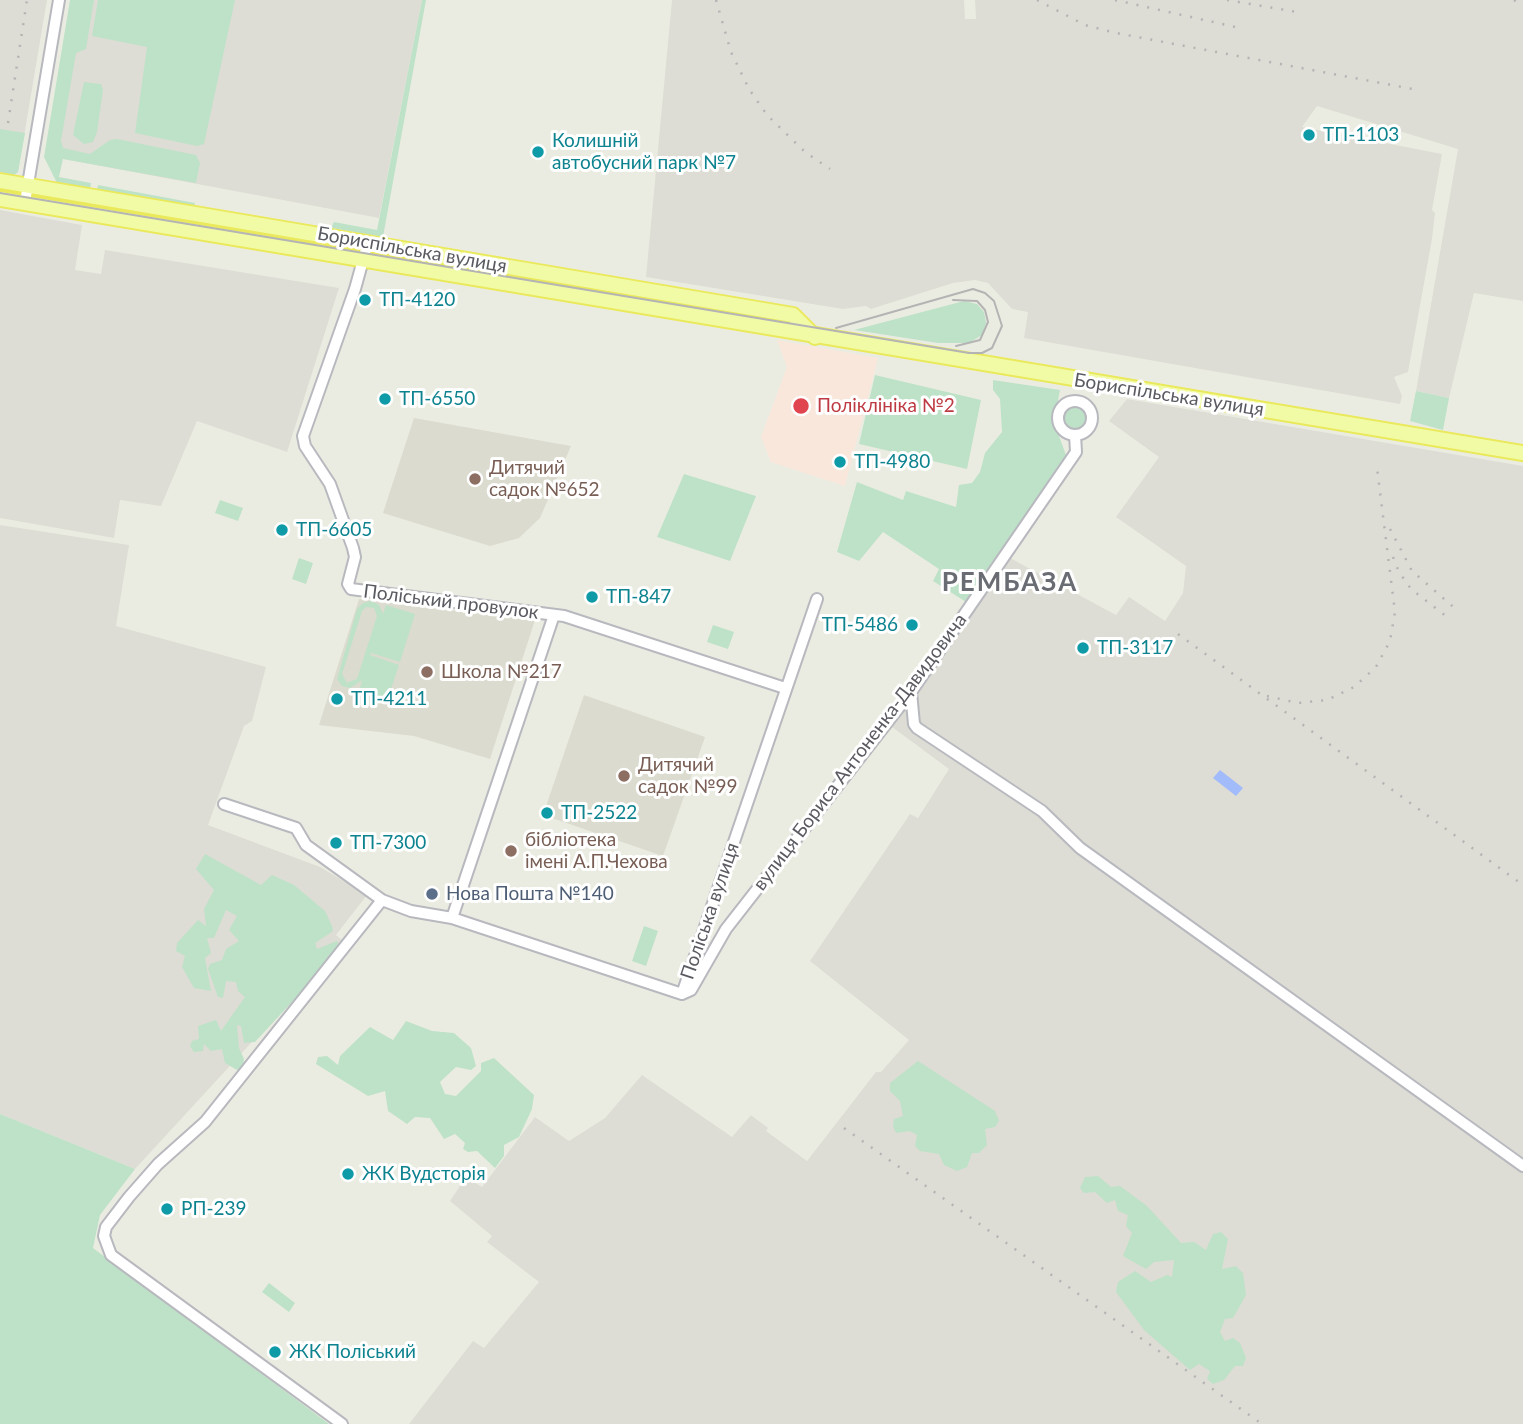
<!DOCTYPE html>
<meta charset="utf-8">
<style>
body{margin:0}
canvas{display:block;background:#ebece1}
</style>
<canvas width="1523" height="1424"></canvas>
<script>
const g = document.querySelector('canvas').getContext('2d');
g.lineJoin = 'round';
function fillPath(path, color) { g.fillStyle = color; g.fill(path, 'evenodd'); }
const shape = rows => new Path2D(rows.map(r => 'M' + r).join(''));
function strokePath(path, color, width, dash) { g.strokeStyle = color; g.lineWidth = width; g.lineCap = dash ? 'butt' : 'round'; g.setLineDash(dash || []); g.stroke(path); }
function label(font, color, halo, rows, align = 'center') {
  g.font = font + ' Lato,sans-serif'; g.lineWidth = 6; g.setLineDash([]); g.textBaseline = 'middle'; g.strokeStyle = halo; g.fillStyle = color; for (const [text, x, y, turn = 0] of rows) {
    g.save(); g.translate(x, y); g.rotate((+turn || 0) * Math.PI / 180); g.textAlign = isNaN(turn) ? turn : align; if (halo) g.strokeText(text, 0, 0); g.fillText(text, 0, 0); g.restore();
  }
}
fillPath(shape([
 [0,0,47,0,18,172,14,175,0,172],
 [76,0,422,0,379,218,53,157],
 [672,0,964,0,965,19,976,19,975,0,1523,0,1523,301,1474,293,1449,398,1416,391,1458,149,1317,106,1302,127,1442,154,1432,210,1435,213,1432,239,1408,372,1394,377,1402,396,1400,404,1024,338,1028,312,1012,309,988,283,975,280,953,283,871,309,866,306,843,309,646,277],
 [0,210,82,225,75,270,101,274,105,250,339,288,287,452,197,421,161,506,120,500,114,538,0,518],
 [1127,399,1523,466,1523,1424,409,1424,473,1341,484,1348,539,1282,487,1242,492,1236,450,1201,466,1177,482,1187,535,1117,569,1141,605,1118,642,1075,732,1137,751,1115,768,1128,766,1131,807,1161,876,1072,881,1072,909,1040,810,961,910,814,918,818,949,769,892,727,1010,558,1116,615,1129,597,1165,621,1183,593,1186,566,1116,517,1159,457,1109,421],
 [0,525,129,545,116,626,266,667,252,721,244,726,208,825,320,867,367,895,336,935,344,942,135,1169,0,1114]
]), '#ddddd5');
fillPath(shape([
 [414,418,571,446,540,518,519,538,490,546,383,513],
 [359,599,535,620,490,759,414,736,319,725],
 [584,695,705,737,663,856,543,815]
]), '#dbdbcf');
fillPath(shape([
 [777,340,878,358,845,486,771,462,761,437,787,367]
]), '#f9e7dc');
fillPath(shape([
 [70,0,94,0,86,49,76,53,61,141,63,148,90,154,110,140,117,139,196,155,200,163,196,183,63,159,59,177,91,183,90,189,57,183,44,157],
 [98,0,235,0,204,144,197,146,135,133,147,47,92,36],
 [422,0,426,0,383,237,331,228,334,222,377,230],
 [84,82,101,84,103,90,97,132,93,142,84,144,73,135],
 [0,129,25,133,18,172,14,175,0,172],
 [98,185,195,203,194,207,97,190],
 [964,301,977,304,984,312,986,323,982,335,969,343,938,343,854,330],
 [875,375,981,400,967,469,859,444],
 [993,380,1060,390,1054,422,1067,458,966,602,933,581,939,569,883,532,859,561,837,552,857,482,903,500,906,491,956,507,959,485,972,483,980,472,985,453,1002,432,1000,399,993,390],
 [1416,391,1449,398,1443,430,1410,421],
 '1063 418a12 12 0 1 1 24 0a12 12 0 1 1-24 0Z',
 [684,474,756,496,730,561,657,537],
 [220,500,243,508,238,521,215,513],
 [299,558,313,563,306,584,292,579],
 [371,601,379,605,383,614,386,605,415,614,400,662,371,653,370,655,399,665,386,704,358,696,362,680,350,688,342,686,337,679,357,609,363,603],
 [366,607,374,608,377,616,357,679,347,683,342,674,362,611],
 [713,625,734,632,728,649,707,642],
 [205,854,261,885,272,875,294,885,325,911,332,926,333,931,315,943,317,949,337,941,341,949,255,1042,244,1043,241,1026,237,1025,239,1048,244,1059,243,1067,237,1070,225,1063,222,1049,211,1051,204,1044,203,1051,194,1052,190,1046,192,1041,199,1039,198,1026,216,1020,221,1031,245,997,238,991,236,982,226,981,223,998,218,997,208,969,210,964,222,960,226,949,239,941,229,930,237,916,226,910,214,938,207,938,211,953,205,958,211,991,194,988,182,967,185,956,176,951,177,943,198,920,206,926,204,909,214,890,196,869],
 [644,926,658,931,646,966,632,961],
 [406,1021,432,1031,454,1033,471,1048,476,1066,471,1070,456,1067,440,1082,445,1094,456,1096,481,1071,481,1063,494,1058,534,1095,532,1109,519,1137,504,1145,504,1156,495,1168,477,1151,468,1152,463,1149,465,1143,455,1134,444,1139,430,1118,415,1117,407,1124,388,1111,385,1091,368,1096,316,1064,318,1057,327,1056,338,1065,340,1056,370,1027,393,1040],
 [918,1061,995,1111,999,1121,995,1127,985,1129,987,1145,979,1153,972,1153,967,1167,957,1171,944,1165,939,1154,920,1151,915,1146,917,1135,910,1131,896,1133,893,1126,894,1119,903,1116,900,1101,890,1091,890,1083],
 [0,1114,135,1169,100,1215,93,1248,329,1424,0,1424],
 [1098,1176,1111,1187,1120,1186,1147,1206,1181,1243,1194,1242,1206,1250,1213,1234,1221,1232,1228,1239,1222,1269,1236,1266,1243,1273,1246,1295,1233,1318,1225,1319,1220,1332,1225,1341,1233,1338,1240,1343,1246,1358,1243,1366,1235,1366,1224,1380,1213,1384,1207,1379,1210,1371,1199,1364,1190,1370,1144,1330,1116,1292,1118,1282,1135,1271,1151,1282,1167,1275,1172,1277,1174,1260,1154,1262,1146,1269,1123,1256,1132,1233,1126,1226,1128,1215,1118,1211,1115,1200,1107,1203,1095,1192,1084,1193,1080,1188,1085,1177],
 [269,1283,295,1303,289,1312,262,1292]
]), '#bee2c8');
fillPath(shape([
 [1220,770,1243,788,1236,796,1213,778]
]), '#a2bbfa');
const minor = shape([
 [25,202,59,0],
 [368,242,355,289,303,436,305,446,330,484,353,548,355,557,348,584,351,589,564,616,785,688],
 '1058 418a17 17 0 1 1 34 0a17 17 0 1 1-34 0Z',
 [911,692,914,724,917,728,1042,811,1080,848,1523,1166],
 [224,804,296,828,306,845,382,900,411,911,452,918,682,994],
 [452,918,554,615],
 [682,994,691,990,726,929,911,692,1076,452,1075,435],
 [682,994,817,599],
 [342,1424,111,1255,104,1236,106,1227,129,1197,158,1164,205,1122,382,900]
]);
const major = shape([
 [0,181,793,315,815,337],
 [0,199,1523,453]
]);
strokePath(minor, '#b8b9bf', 14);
strokePath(major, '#eae95b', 18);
strokePath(minor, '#fff', 10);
strokePath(major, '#f1fba6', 14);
strokePath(shape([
 [0,193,969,353,982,353,992,348,1002,326,994,301,985,293,973,289,836,328],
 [953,300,977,301,985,310,988,322,980,340,956,346]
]), '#b4b4b5', 2);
strokePath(shape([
 [716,0,731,52,749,89,767,115,805,152,830,169],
 [1037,0,1085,25,1116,33,1418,90],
 [1115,0,1240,28],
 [1227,0,1303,13],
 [1514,0,1523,6],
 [8,123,27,0],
 [1390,529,1412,571,1458,611],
 [1393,557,1399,572,1411,589,1451,620],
 [1178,634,1523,885],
 [1267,696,1298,703,1327,700,1354,687,1376,667,1390,641,1395,612,1377,468],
 [844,1128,1262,1424]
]), '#b4b4b5', 2.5, [2, 9]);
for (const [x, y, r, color] of [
 [1309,135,7,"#0f9aa8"],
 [538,152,7,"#0f9aa8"],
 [365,300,7,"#0f9aa8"],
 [385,399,7,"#0f9aa8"],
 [801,406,9,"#e0444e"],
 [840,462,7,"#0f9aa8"],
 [475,479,7,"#8d6e63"],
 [282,530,7,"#0f9aa8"],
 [592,597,7,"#0f9aa8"],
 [912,625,7,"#0f9aa8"],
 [1083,648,7,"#0f9aa8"],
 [427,672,7,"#8d6e63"],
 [337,699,7,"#0f9aa8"],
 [624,776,7,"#8d6e63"],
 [547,813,7,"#0f9aa8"],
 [336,843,7,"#0f9aa8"],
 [511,851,7,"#8d6e63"],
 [432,894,7,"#5c6f8a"],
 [348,1174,7,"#0f9aa8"],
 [167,1209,7,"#0f9aa8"],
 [275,1352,7,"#0f9aa8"]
]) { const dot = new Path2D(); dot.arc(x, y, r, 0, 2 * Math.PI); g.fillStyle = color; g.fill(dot); strokePath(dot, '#fff', 2.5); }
label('19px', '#0d838f', '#fff', [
 ["ТП-1103",1323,135],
 ["Колишній",552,141],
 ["автобусний парк №7",552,163],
 ["ТП-4120",379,300],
 ["ТП-6550",399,399],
 ["ТП-4980",854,462],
 ["ТП-6605",296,530],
 ["ТП-847",606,597],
 ["ТП-5486",898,625,"right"],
 ["ТП-3117",1097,648],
 ["ТП-4211",351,699],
 ["ТП-2522",561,813],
 ["ТП-7300",350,843],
 ["ЖК Вудсторія",362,1174],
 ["РП-239",181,1209],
 ["ЖК Поліський",289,1352]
], 'left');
label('19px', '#595b61', '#fff', [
 ["Бориспільська вулиця",412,250,10],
 ["Бориспільська вулиця",1169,395,9],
 ["Поліський провулок",451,602,7],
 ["вулиця Бориса Антоненка-Давидовича",860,752,-53],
 ["Поліська вулиця",710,911,-71]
]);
label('19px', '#be3a42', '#fff', [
 ["Поліклініка №2",817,406]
], 'left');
label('19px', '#785e54', '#fff', [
 ["Дитячий",489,468],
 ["садок №652",489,490],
 ["Школа №217",441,672],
 ["Дитячий",638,765],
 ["садок №99",638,787],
 ["бібліотека",525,840],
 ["імені А.П.Чехова",525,862]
], 'left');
label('19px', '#4e5e75', '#fff', [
 ["Нова Пошта №140",446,894]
], 'left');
g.letterSpacing = '2px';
label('bold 26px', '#6a6c73', '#fff', [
 ["РЕМБАЗА",1010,583]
]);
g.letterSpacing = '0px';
</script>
